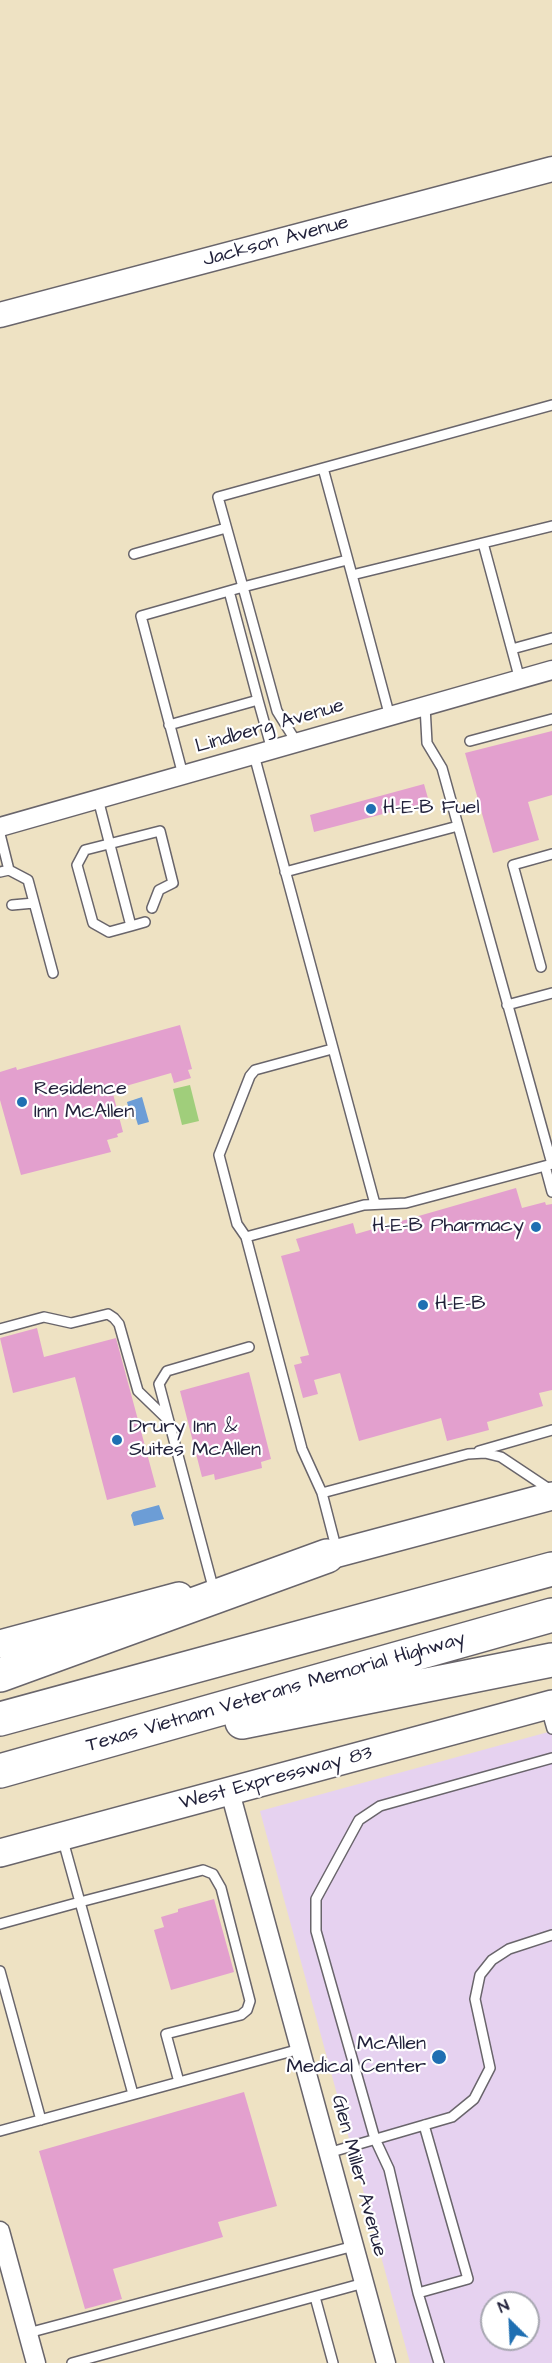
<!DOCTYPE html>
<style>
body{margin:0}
#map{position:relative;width:552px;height:2363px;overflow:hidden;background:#eee2c3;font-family:"Architects Daughter",sans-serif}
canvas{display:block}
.north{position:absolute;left:480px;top:2291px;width:60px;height:60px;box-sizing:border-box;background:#fff;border:2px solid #a7a7b1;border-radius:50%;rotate:336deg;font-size:16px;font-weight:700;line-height:24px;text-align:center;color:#22223b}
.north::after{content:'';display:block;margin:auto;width:21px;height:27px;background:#1f6fb2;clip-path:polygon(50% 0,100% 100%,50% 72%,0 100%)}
</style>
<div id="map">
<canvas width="552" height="2363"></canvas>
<div class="north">N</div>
</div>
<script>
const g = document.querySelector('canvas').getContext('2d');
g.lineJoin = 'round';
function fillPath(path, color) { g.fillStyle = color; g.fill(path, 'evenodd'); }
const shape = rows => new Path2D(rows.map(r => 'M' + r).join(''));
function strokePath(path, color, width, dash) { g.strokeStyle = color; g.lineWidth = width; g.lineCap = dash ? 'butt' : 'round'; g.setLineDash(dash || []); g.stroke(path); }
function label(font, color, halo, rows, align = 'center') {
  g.font = font + ' "Architects Daughter",sans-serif'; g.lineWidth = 4.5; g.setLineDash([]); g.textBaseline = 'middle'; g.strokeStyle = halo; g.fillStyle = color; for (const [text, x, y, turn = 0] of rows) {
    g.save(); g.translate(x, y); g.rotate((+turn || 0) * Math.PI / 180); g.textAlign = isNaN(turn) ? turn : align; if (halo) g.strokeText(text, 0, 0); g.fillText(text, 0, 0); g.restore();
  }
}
fillPath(shape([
 [552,1731,552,2363,410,2363,260,1811],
 [492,2303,528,2303,528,2339,492,2339]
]), '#e6d2f0');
fillPath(shape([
 [190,1085,199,1121,182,1125,173,1089]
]), '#a0ce7b');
fillPath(shape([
 [142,1097,149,1122,138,1125,132,1106,128,1106,127,1102],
 [159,1505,164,1519,134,1526,131,1515,133,1512]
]), '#6c9dd6');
fillPath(shape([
 [552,731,552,795,528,802,539,840,493,853,465,753],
 [424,784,429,802,314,832,310,815],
 [180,1025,192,1069,188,1070,191,1078,174,1083,171,1073,112,1090,123,1132,117,1134,118,1137,107,1140,111,1152,21,1175,0,1100,0,1072,16,1067,17,1070],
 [516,1188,522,1208,545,1202,546,1205,552,1204,552,1390,539,1393,543,1406,487,1422,489,1430,447,1441,441,1418,359,1441,340,1373,314,1380,318,1394,303,1398,294,1365,302,1363,300,1357,309,1355,281,1256,300,1251,296,1239,353,1223,356,1234],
 [37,1328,44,1357,116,1338,156,1487,107,1500,75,1377,13,1393,0,1338],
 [249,1372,271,1459,261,1462,262,1468,215,1480,214,1474,202,1477,180,1391],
 [214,1899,234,1972,171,1990,154,1930,164,1927,161,1917,178,1912,178,1909],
 [244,2092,277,2206,218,2222,223,2237,113,2269,122,2299,85,2309,39,2151]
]), '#e3a0ce');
const service = shape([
 [323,468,352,575],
 [483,543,520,680],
 [134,554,226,528],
 [229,591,258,700],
 [512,649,552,638],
 [425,706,427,743,442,768,552,1164],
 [390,717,352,575,552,526],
 [169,725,258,700,272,750],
 [470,741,552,719],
 [297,743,277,711,243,587,347,560],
 [254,755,375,1204],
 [183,775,141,616,243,587,218,497,552,405],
 [98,799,131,926,145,922],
 [0,834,9,870],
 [0,872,9,870,28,880,53,973],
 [285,872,458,826],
 [12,905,34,903],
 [131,926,109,932,93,923,77,865,85,850,160,831,173,883,159,890,152,908],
 [541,967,513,865,552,854],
 [507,1005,552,993],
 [332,1049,255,1070,250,1076,219,1155,237,1224,246,1237,302,1449,322,1493,337,1551],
 [545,1166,552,1192],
 [246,1237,364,1205,406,1203,552,1164],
 [0,1329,44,1317,71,1323,108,1314,114,1318,119,1324,138,1391,168,1420],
 [479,1451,552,1430],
 [322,1493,468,1454,485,1453,501,1457,552,1491],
 [213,1587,159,1384,167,1371,249,1347],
 [546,1708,552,1729],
 [0,1924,80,1902,62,1837],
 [0,1971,41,2120],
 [133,2094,80,1902,203,1870,213,1874,221,1888,250,2001,247,2010,241,2015,166,2034,179,2082],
 [0,2131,300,2049],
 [328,2153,452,2117,474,2099,490,2068,475,1999,480,1975,492,1960,509,1949,552,1935],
 [418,2293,468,2279,424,2125],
 [315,2297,333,2363],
 [28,2333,354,2246],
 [72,2363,364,2283],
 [439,2363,418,2293,389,2169,375,2139,316,1931,316,1899,359,1820,380,1806,552,1758]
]);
const minor = shape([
 [0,827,552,670],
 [230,1792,386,2363],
 [0,2231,36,2363]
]);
const tertiary = shape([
 [0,315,552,169]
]);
const secondary = shape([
 [308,1561,552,1496],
 [0,1644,179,1596],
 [0,1853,552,1704]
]);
const motorway = shape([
 [0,1675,327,1556],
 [0,1719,552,1569],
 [242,1722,552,1660],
 [0,1771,552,1615]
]);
strokePath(service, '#69656b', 12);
strokePath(minor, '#69656b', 21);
strokePath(tertiary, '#69656b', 27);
strokePath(secondary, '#69656b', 30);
strokePath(motorway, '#69656b', 36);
strokePath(service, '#fff', 9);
strokePath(minor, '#fff', 18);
strokePath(tertiary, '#fff', 24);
strokePath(secondary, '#fff', 27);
strokePath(motorway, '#fff', 33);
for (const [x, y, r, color] of [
 [371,809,6,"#1f6fb2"],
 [22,1102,6,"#1f6fb2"],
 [536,1227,6,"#1f6fb2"],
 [423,1305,6,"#1f6fb2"],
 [117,1440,6,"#1f6fb2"],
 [439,2057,8,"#1f6fb2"]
]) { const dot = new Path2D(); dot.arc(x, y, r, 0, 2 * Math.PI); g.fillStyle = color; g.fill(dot); strokePath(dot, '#fff', 2); }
label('20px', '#22223b', '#fff', [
 ["Jackson Avenue",276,242,-15],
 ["Lindberg Avenue",270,727,-16],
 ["Texas Vietnam Veterans Memorial Highway",276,1693,-16],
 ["West Expressway 83",276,1779,-15],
 ["Glen Miller Avenue",358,2176,75]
]);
label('20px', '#22223b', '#fff', [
 ["H-E-B Fuel",383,809],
 ["Residence",34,1090],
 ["Inn McAllen",34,1113],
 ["H-E-B Pharmacy",524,1227,"right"],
 ["H-E-B",435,1305],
 ["Drury Inn &",129,1428],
 ["Suites McAllen",129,1451],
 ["McAllen",426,2045,"right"],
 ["Medical Center",426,2068,"right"]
], 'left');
</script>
